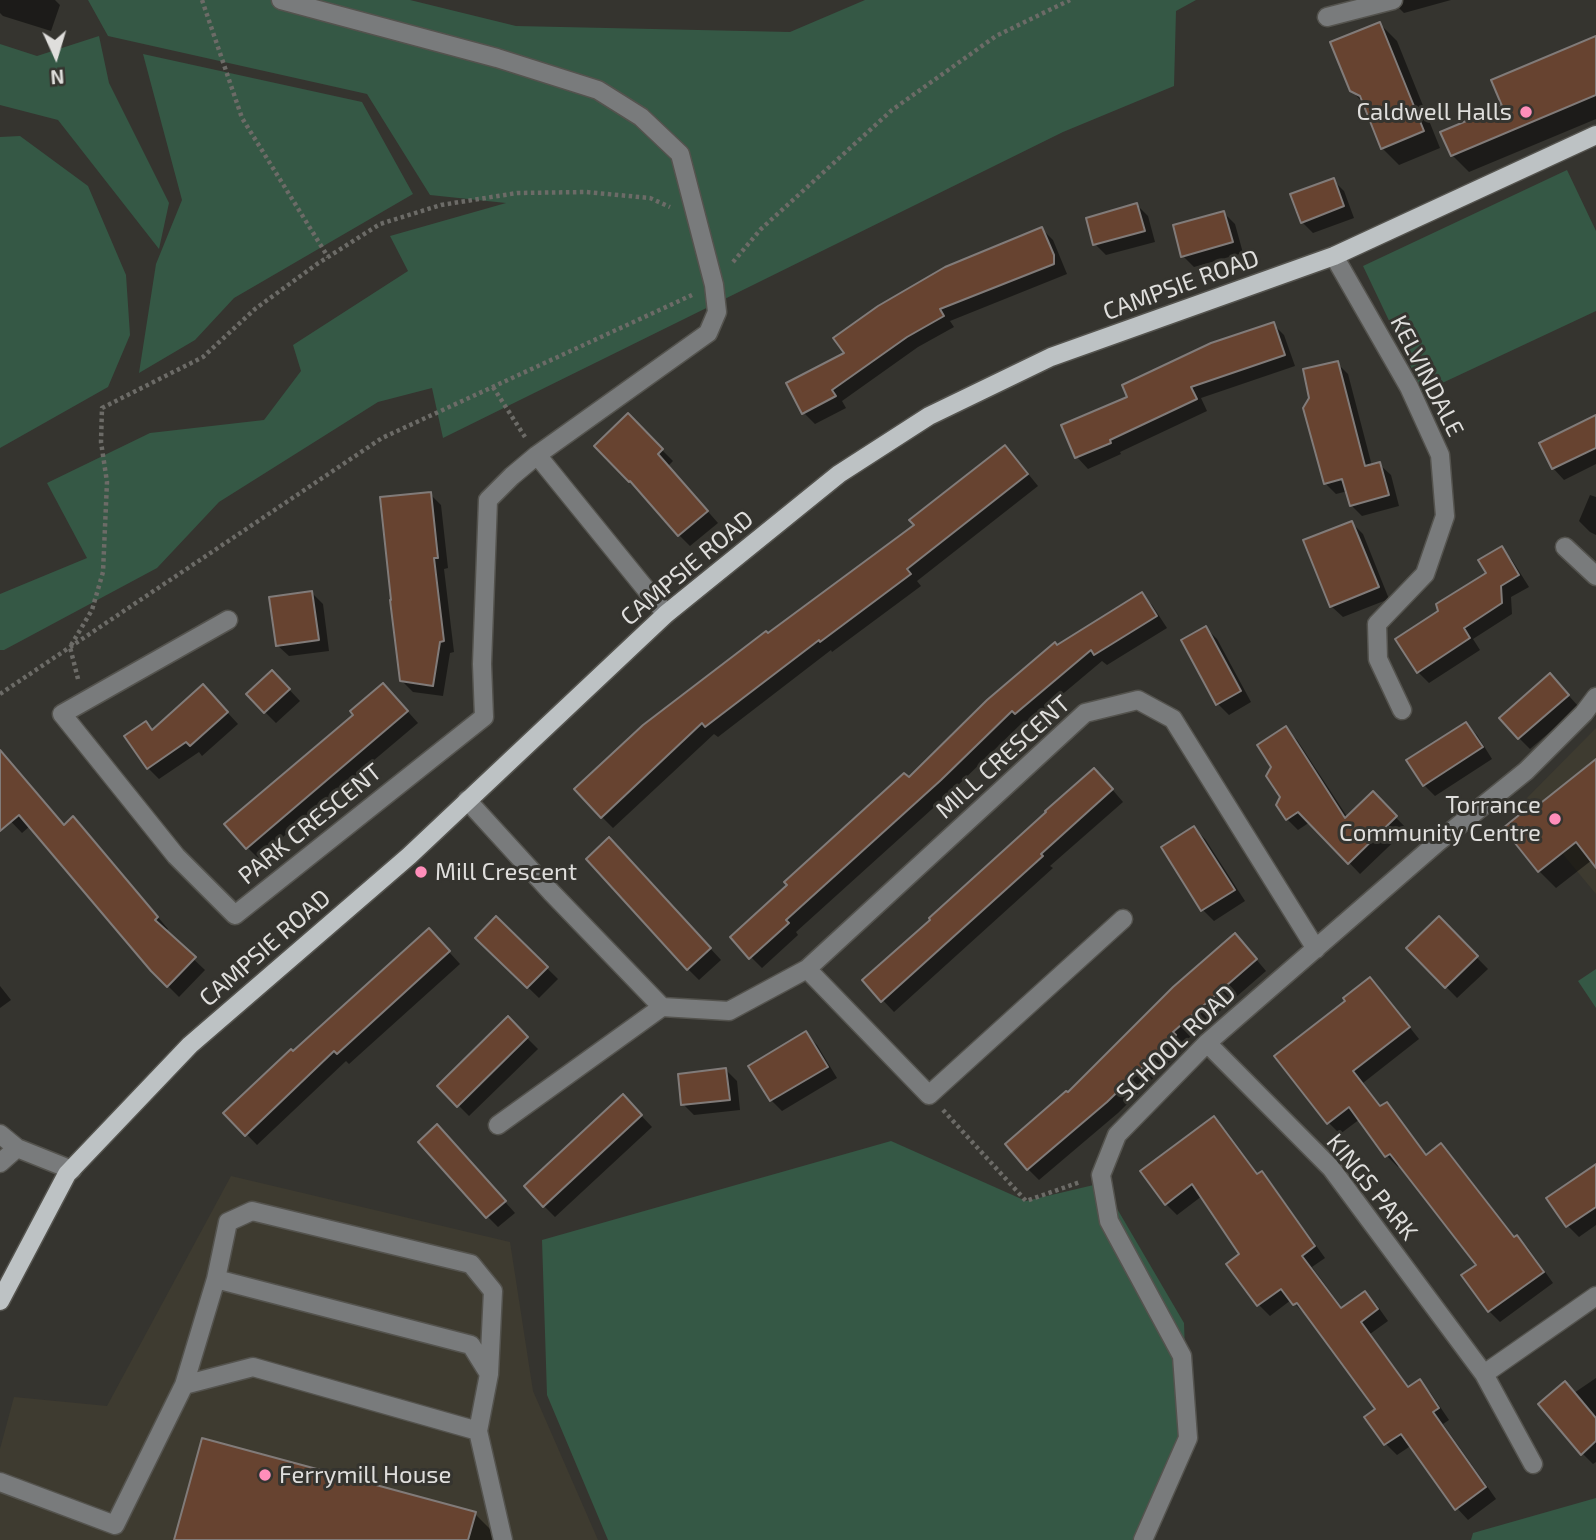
<!DOCTYPE html>
<style>
body{margin:0}
#map{position:relative;width:1596px;height:1540px;overflow:hidden;background:#35342f;font-family:"Exo 2",sans-serif}
canvas{display:block}
.north{position:absolute;left:21px;top:21px;width:70px;height:70px;-webkit-text-stroke:5px #35342f;paint-order:stroke;rotate:176deg;font-size:19px;font-weight:700;line-height:28px;text-align:center;color:#dfdedc}
.north::after{content:'';display:block;margin:auto;width:24px;height:32px;background:#dfdedc;clip-path:polygon(50% 0,100% 100%,50% 72%,0 100%)}
</style>
<div id="map">
<canvas width="1596" height="1540"></canvas>
<div class="north">N</div>
</div>
<script>
const g = document.querySelector('canvas').getContext('2d');
g.lineJoin = 'round';
function fillPath(path, color) { g.fillStyle = color; g.fill(path, 'evenodd'); }
const shape = rows => new Path2D(rows.map(r => 'M' + r).join(''));
function strokePath(path, color, width, dash) { g.strokeStyle = color; g.lineWidth = width; g.lineCap = dash ? 'butt' : 'round'; g.setLineDash(dash || []); g.stroke(path); }
function label(font, color, halo, rows, align = 'center') {
  g.font = font + ' "Exo 2",sans-serif'; g.lineWidth = 6; g.setLineDash([]); g.textBaseline = 'middle'; g.strokeStyle = halo; g.fillStyle = color; for (const [text, x, y, turn = 0] of rows) {
    g.save(); g.translate(x, y); g.rotate((+turn || 0) * Math.PI / 180); g.textAlign = isNaN(turn) ? turn : align; if (halo) g.strokeText(text, 0, 0); g.fillText(text, 0, 0); g.restore();
  }
}
fillPath(shape([
 [1596,728,1596,894,1521,804],
 [231,1176,510,1242,533,1391,598,1540,0,1540,0,1449,14,1397,107,1406]
]), '#3e3b30');
fillPath(shape([
 [88,0,410,0,516,26,790,32,865,0,1196,0,1176,11,1174,86,1063,132,443,438,432,388,378,402,219,502,157,568,4,650,0,650,0,594,87,558,47,483,150,433,264,420,301,371,293,345,408,271,390,236,506,203,430,195,367,94,108,36],
 [99,36,109,83,169,203,159,249,58,120,0,105,0,44,37,56],
 [143,54,362,102,413,194,234,298,195,340,139,373,156,264,182,200],
 [20,136,88,186,126,275,130,335,108,387,0,448,0,137],
 [1567,170,1596,231,1596,311,1423,392,1363,266],
 [1596,969,1596,1008,1578,981],
 [891,1141,1026,1201,1102,1183,1184,1323,1188,1438,1142,1540,608,1540,547,1395,542,1240],
 [1596,1498,1596,1540,1471,1540,1473,1533]
]), '#355845');
fillPath(shape([
 [0,0,55,0,60,5,51,31,3,16,0,13],
 [1391,0,1451,0,1404,13],
 [1380,24,1397,41,1440,148,1399,165,1382,148,1365,105,1351,90],
 [1596,38,1596,119,1469,172,1452,155],
 [1333,180,1344,191,1354,218,1313,233,1302,222],
 [1137,205,1148,216,1155,242,1106,255,1095,244],
 [1224,213,1235,224,1243,253,1194,267,1183,256],
 [1042,229,1053,240,1067,274,950,321,954,327,918,347,842,401,846,408,815,424,804,413,847,354],
 [1273,324,1284,335,1295,366,1201,398,1207,411,1120,452,1121,454,1088,469,1077,457,1063,426,1130,398],
 [1337,363,1348,374,1372,466,1379,464,1391,475,1399,506,1362,516,1351,505,1348,491,1336,494,1325,483],
 [628,416,673,461,668,466,718,523,690,546,679,535],
 [1596,417,1596,464,1564,480,1553,468],
 [1005,448,1016,459,1038,486,917,581,921,586,832,652,831,650,718,737,714,734,613,828,602,817,768,635,916,526],
 [430,494,441,505,448,568,444,569,454,652,450,653,443,696,413,692,401,680],
 [1590,495,1596,497,1596,535,1590,532,1579,521],
 [1352,523,1363,534,1389,599,1343,617,1331,606],
 [1501,548,1512,560,1529,587,1511,597,1512,614,1473,639,1480,650,1429,683,1418,672,1440,612,1489,574],
 [312,593,323,604,329,651,289,656,277,645],
 [1141,594,1152,605,1167,628,1107,665,1102,661,1027,724,1024,721,952,791,796,932,798,935,762,968,751,957,909,780,1057,647],
 [1206,628,1217,639,1251,702,1229,715,1217,703],
 [1550,675,1579,707,1530,749,1519,738],
 [283,683,300,701,276,723,265,712],
 [394,696,418,723,258,858,247,847,356,715],
 [214,698,238,724,202,756,199,752,159,779,148,768,146,723,154,731],
 [1466,724,1477,735,1492,759,1435,796,1424,785],
 [1286,728,1297,740,1348,818,1373,794,1407,829,1360,874,1310,822,1298,830,1287,819,1278,805,1282,797,1274,767],
 [1596,764,1596,865,1592,860,1556,888,1539,871,1505,828,1532,813],
 [0,773,65,826,84,830,168,929,165,932,205,970,179,997,152,970,30,826,22,833,0,810],
 [1105,781,1123,802,1050,866,1053,868,894,1012,864,980],
 [1194,828,1205,839,1245,901,1214,921,1203,910,1163,847],
 [620,851,721,960,699,980,688,969],
 [496,918,558,979,539,998,477,938],
 [1438,918,1488,969,1457,998,1408,948],
 [440,942,460,964,349,1064,346,1061,257,1145,226,1113,293,1054],
 [1245,946,1266,971,1182,1044,1185,1047,1118,1113,1039,1180,1028,1169,1068,1095],
 [0,986,11,1000,0,1008],
 [1380,990,1419,1039,1363,1083,1382,1107,1386,1104,1397,1115,1427,1156,1441,1145,1452,1156,1516,1238,1517,1237,1528,1248,1553,1283,1500,1322,1489,1311,1478,1265,1400,1165,1398,1167,1387,1156,1360,1119,1340,1134,1329,1123,1277,1056],
 [508,1019,538,1049,469,1116,439,1086],
 [806,1034,817,1045,837,1078,782,1111,771,1100],
 [726,1070,737,1081,740,1110,694,1115,683,1104],
 [634,1108,652,1127,555,1217,544,1206],
 [1214,1118,1225,1129,1259,1175,1261,1173,1272,1184,1325,1258,1312,1267,1343,1309,1365,1293,1376,1304,1388,1321,1370,1334,1410,1388,1419,1381,1430,1392,1449,1420,1443,1424,1496,1499,1468,1520,1457,1508,1412,1445,1397,1455,1386,1444,1367,1417,1377,1410,1307,1314,1306,1315,1291,1300,1270,1316,1259,1305,1228,1264,1242,1254,1202,1196,1177,1215,1166,1204],
 [448,1138,515,1213,498,1227,487,1216],
 [1596,1166,1596,1225,1579,1237,1568,1226,1548,1198],
 [1596,1378,1596,1462,1593,1464,1582,1453,1574,1393],
 [475,1514,497,1536,496,1540,176,1540]
]), '#0007');
const building = shape([
 [1380,22,1424,131,1381,149,1360,96,1350,91,1330,42,1380,22],
 [1596,36,1596,95,1451,156,1440,132,1502,106,1491,80,1596,36],
 [1334,178,1344,206,1301,223,1290,194,1334,178],
 [1137,203,1145,231,1093,245,1086,218,1137,203],
 [1224,211,1233,242,1181,257,1173,225,1224,211],
 [1042,227,1054,255,1054,264,940,309,944,316,907,337,832,390,836,396,802,414,786,383,844,353,833,338,878,306,945,267,1042,227],
 [1274,322,1285,355,1191,387,1197,399,1110,440,1111,443,1075,458,1061,425,1127,397,1122,385,1211,343,1274,322],
 [1338,361,1365,466,1380,462,1389,495,1350,506,1342,479,1324,484,1303,408,1309,398,1303,369,1338,361],
 [628,413,663,449,658,454,708,511,678,536,630,481,629,482,594,446,628,413],
 [1596,415,1596,448,1552,469,1539,443,1596,415],
 [1005,445,1028,474,907,569,911,574,820,642,819,640,705,727,702,723,601,818,574,789,643,725,766,631,768,633,914,525,909,520,1005,445],
 [431,492,438,558,434,558,444,641,440,642,433,686,400,681,390,600,391,600,380,497,431,492],
 [1352,521,1379,587,1330,607,1303,540,1352,521],
 [1502,546,1519,575,1501,586,1502,603,1464,628,1470,638,1417,673,1395,639,1438,611,1436,604,1486,573,1478,560,1502,546],
 [312,591,319,640,276,646,269,597,312,591],
 [1142,592,1157,616,1094,655,1091,650,1015,714,1012,711,941,780,786,920,789,923,749,959,730,937,787,885,784,882,904,773,909,777,987,700,1055,642,1057,645,1142,592],
 [1206,626,1241,691,1216,705,1181,640,1206,626],
 [272,670,290,689,264,713,246,694,272,670],
 [1550,673,1569,695,1518,739,1499,718,1550,673],
 [383,683,408,711,246,849,224,824,353,715,350,711,383,683],
 [203,684,228,712,190,746,186,742,147,769,124,736,146,721,152,730,203,684],
 [1466,722,1483,747,1423,786,1406,760,1466,722],
 [1286,726,1345,818,1373,791,1397,816,1348,864,1298,812,1286,820,1276,805,1280,797,1266,776,1271,767,1257,745,1286,726],
 [0,750,64,825,73,816,158,917,155,920,196,957,167,987,151,971,19,815,0,831,0,750],
 [1596,759,1596,868,1576,842,1538,872,1503,828,1529,807,1532,810,1596,759],
 [1094,768,1113,789,1041,854,1043,856,881,1002,862,980,930,920,929,918,1046,812,1045,811,1094,768],
 [1194,826,1235,890,1201,911,1161,847,1194,826],
 [609,837,711,948,687,970,586,859,609,837],
 [496,916,548,967,527,988,475,938,496,916],
 [1439,916,1478,956,1445,988,1406,948,1439,916],
 [429,928,450,951,337,1054,334,1051,245,1136,223,1113,291,1049,293,1051,429,928],
 [1235,933,1257,959,1173,1032,1176,1035,1107,1102,1027,1170,1005,1144,1066,1091,1068,1092,1173,987,1235,933],
 [1370,977,1410,1027,1353,1071,1380,1106,1387,1102,1426,1155,1441,1143,1514,1237,1517,1235,1544,1272,1488,1312,1461,1275,1476,1265,1390,1154,1385,1157,1349,1107,1327,1124,1274,1056,1345,1001,1343,998,1370,977],
 [508,1016,528,1037,457,1107,437,1086,508,1016],
 [806,1031,828,1067,770,1101,748,1066,806,1031],
 [726,1068,730,1100,681,1105,678,1074,726,1068],
 [623,1094,642,1115,543,1207,524,1186,623,1094],
 [1214,1116,1257,1174,1262,1171,1315,1246,1302,1256,1341,1308,1365,1291,1378,1309,1361,1322,1408,1387,1420,1379,1439,1408,1433,1412,1486,1487,1455,1510,1401,1434,1384,1445,1364,1417,1375,1409,1297,1303,1293,1305,1281,1289,1257,1306,1226,1264,1239,1254,1192,1184,1165,1205,1140,1171,1214,1116],
 [437,1124,506,1201,486,1218,418,1142,437,1124],
 [1596,1164,1596,1207,1566,1227,1546,1198,1596,1164],
 [1565,1381,1596,1418,1596,1441,1581,1455,1538,1404,1565,1381],
 [202,1438,476,1512,468,1540,174,1540,202,1438]
]);
fillPath(building, '#674330');
strokePath(building, '#817b79', 2);
const minor = shape([
 [1327,17,1393,0],
 [1334,256,1409,387,1440,455,1445,516,1425,574,1377,624,1378,659,1402,710],
 [537,455,666,614],
 [1565,547,1596,576],
 [228,620,62,714,176,856,235,915,484,717,482,664,488,500,512,476,537,455,708,333,717,312,714,285,680,154,641,117,598,90,497,58,281,0],
 [467,800,551,892,662,1007,729,1011,807,969,1085,713,1138,700,1173,719,1316,949],
 [807,969,929,1095,1123,919],
 [1207,1043,1331,1168,1484,1374,1533,1464],
 [498,1125,662,1007],
 [0,1134,17,1148,72,1170],
 [0,1163,17,1148],
 [216,1279,471,1345,489,1374,478,1431],
 [1484,1374,1596,1296],
 [184,1385,216,1279,228,1222,252,1211,471,1264,493,1291,489,1374],
 [0,1482,115,1525,184,1385,253,1367,478,1431,503,1540],
 [1143,1540,1188,1438,1182,1356,1109,1221,1101,1175,1117,1135,1207,1043,1438,842,1526,771,1584,713,1596,697]
]);
const major = shape([
 [0,1301,67,1174,190,1045,409,856,666,614,839,474,929,416,1051,357,1334,256,1596,135]
]);
strokePath(minor, '#54534e', 21);
strokePath(major, '#54534e', 21);
strokePath(shape([
 [202,0,242,118,328,257],
 [733,262,761,229,892,110,996,36,1070,0],
 [493,387,525,437],
 [78,679,70,647,92,610,103,572,107,482,101,442,102,408,203,357,255,309,317,264,380,224,441,205,517,193,586,192,650,198,670,207],
 [0,694,382,438,692,295],
 [943,1110,1026,1201,1080,1182]
]), '#6c6b67', 4.5, [3.5, 3.5]);
strokePath(minor, '#797b7c', 18);
strokePath(major, '#bdc2c4', 18);
for (const [x, y, r, color] of [
 [1526,112,7,"#ff8eba"],
 [1555,819,7,"#ff8eba"],
 [421,872,7,"#ff8eba"],
 [265,1475,7,"#ff8eba"]
]) { const dot = new Path2D(); dot.arc(x, y, r, 0, 2 * Math.PI); g.fillStyle = color; g.fill(dot); strokePath(dot, '#35342f', 2.5); }
label('24px', '#dfdedc', '#35342f', [
 ["Caldwell Halls",1512,112],
 ["Torrance",1541,805],
 ["Community Centre",1541,833],
 ["Mill Crescent",435,872,"left"],
 ["Ferrymill House",279,1475,"left"]
], 'right');
label('24px', '#dfdedc', '#35342f', [
 ["CAMPSIE ROAD",1181,285,-20],
 ["KELVINDALE",1427,376,63],
 ["CAMPSIE ROAD",687,568,-40],
 ["MILL CRESCENT",1003,757,-42],
 ["PARK CRESCENT",310,824,-39],
 ["CAMPSIE ROAD",265,948,-41],
 ["SCHOOL ROAD",1176,1043,-44],
 ["KINGS PARK",1372,1187,51]
]);
</script>
